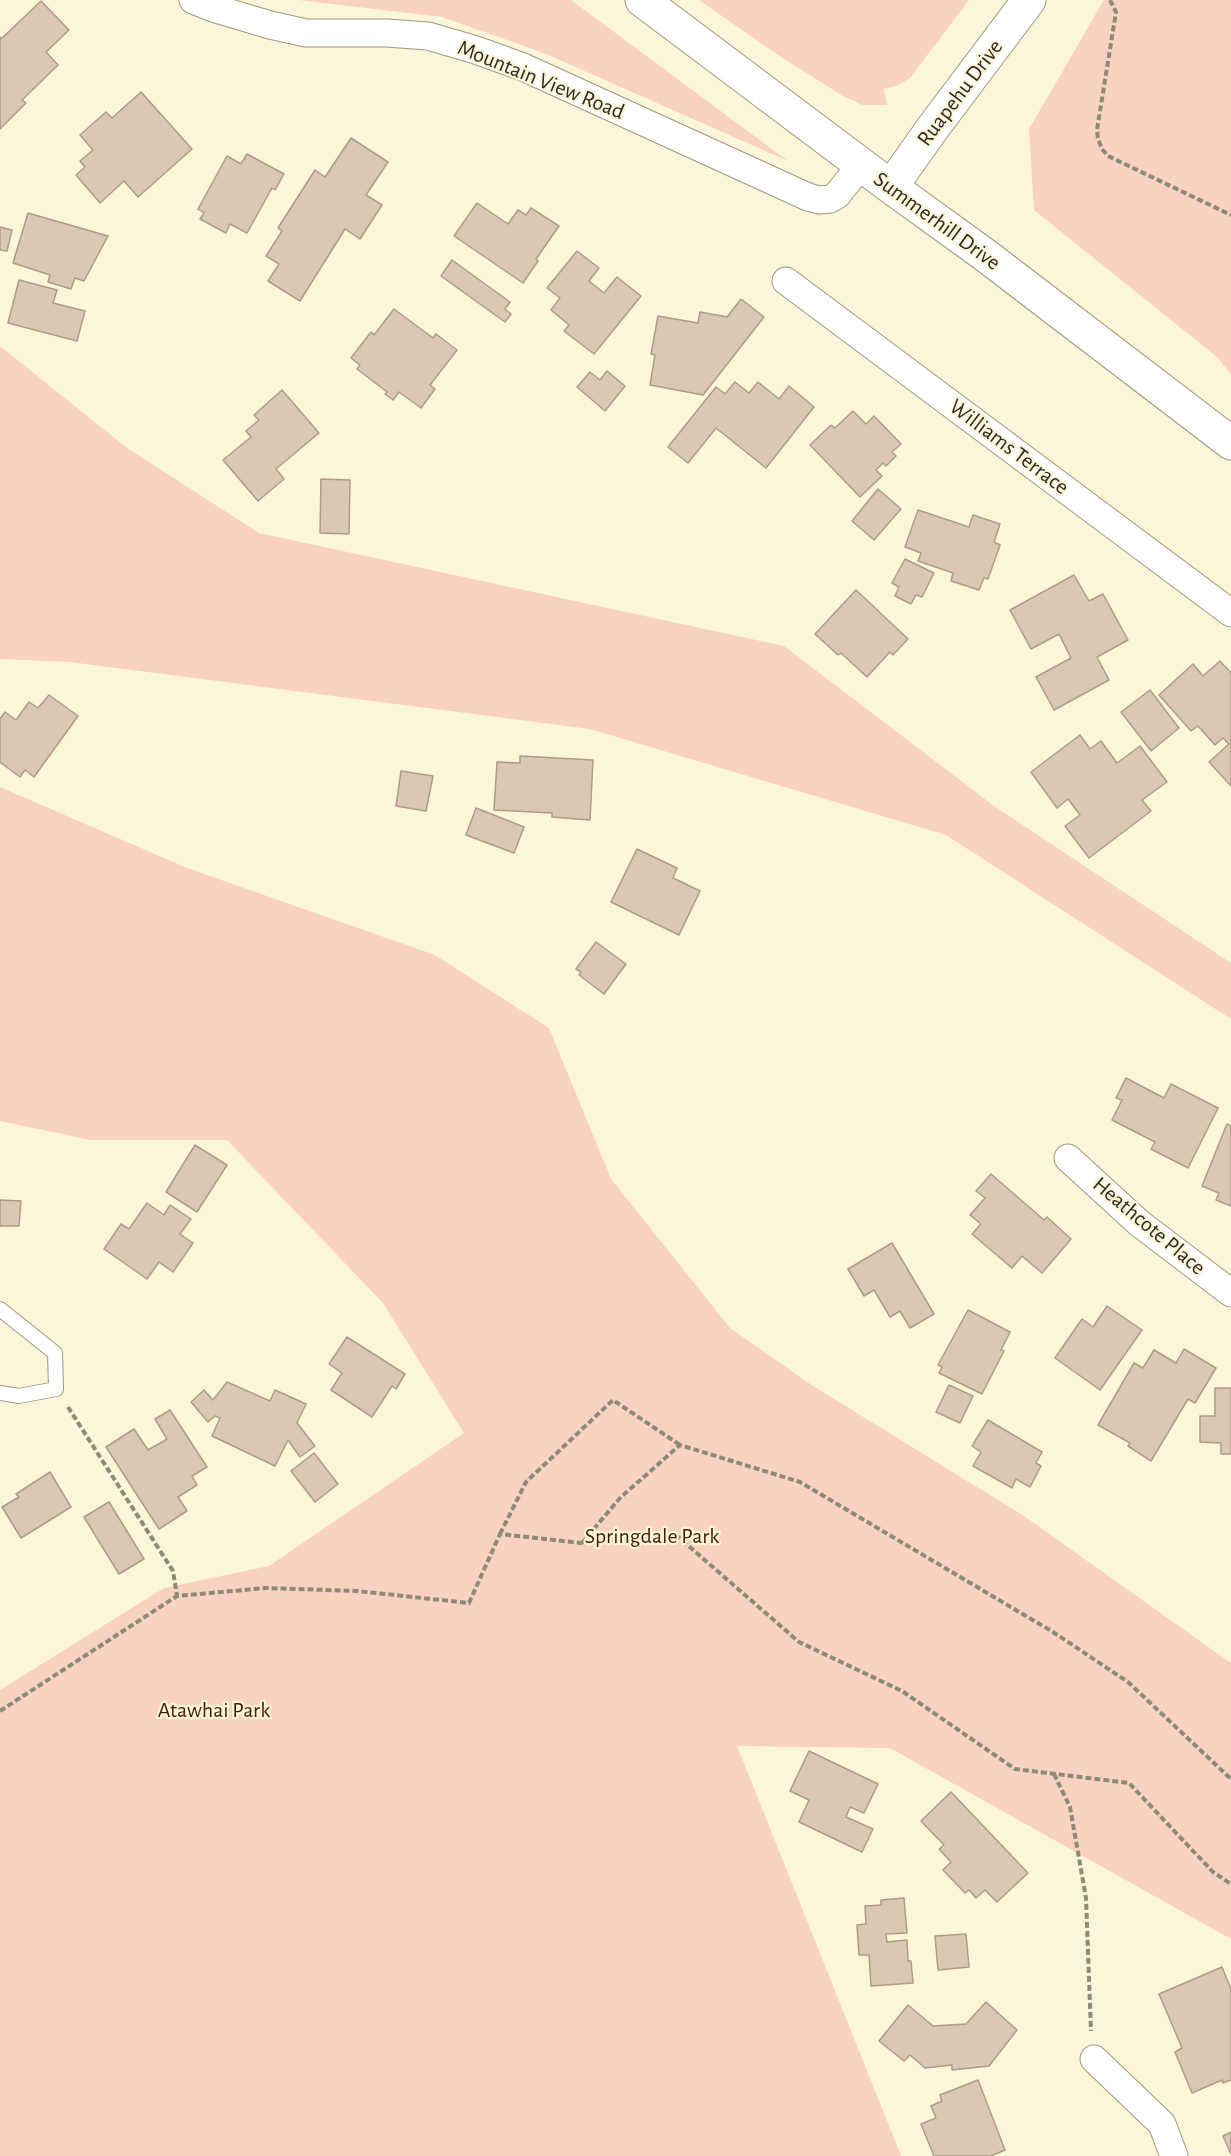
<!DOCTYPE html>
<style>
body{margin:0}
canvas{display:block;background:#fbf5d9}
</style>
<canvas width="1231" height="2156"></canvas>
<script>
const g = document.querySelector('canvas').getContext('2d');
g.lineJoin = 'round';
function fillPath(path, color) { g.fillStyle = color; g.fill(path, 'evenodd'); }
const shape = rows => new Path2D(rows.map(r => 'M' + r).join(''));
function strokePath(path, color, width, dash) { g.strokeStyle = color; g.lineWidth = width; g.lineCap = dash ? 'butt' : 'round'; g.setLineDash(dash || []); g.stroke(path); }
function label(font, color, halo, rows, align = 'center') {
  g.font = font + ' "Alegreya Sans",sans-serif'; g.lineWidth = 4.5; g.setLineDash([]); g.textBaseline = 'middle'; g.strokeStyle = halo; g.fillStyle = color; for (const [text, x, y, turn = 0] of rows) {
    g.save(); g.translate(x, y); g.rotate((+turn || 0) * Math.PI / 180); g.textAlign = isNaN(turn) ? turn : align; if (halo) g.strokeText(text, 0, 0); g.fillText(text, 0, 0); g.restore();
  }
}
fillPath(shape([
 [299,0,571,0,788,161,544,53,442,17],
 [699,0,969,0,910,78,899,85,884,89,887,105,862,105,843,96,778,55],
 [1104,0,1231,0,1231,374,1217,357,1034,210,1029,129],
 [0,346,127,448,259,533,784,646,994,806,1231,963,1231,1019,946,835,590,729,70,662,0,659],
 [0,787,187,868,435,955,549,1028,611,1179,730,1328,813,1386,1024,1516,1228,1661,1231,1663,1231,1939,890,1748,737,1746,901,2156,0,2156,0,1690,164,1588,269,1566,464,1433,383,1303,227,1140,91,1140,0,1121]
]), '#f9d2c1');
const building = shape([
 [41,1,69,30,46,52,58,65,22,100,26,103,0,129,0,37,1,39,41,1],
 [141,92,192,149,138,197,124,181,100,203,76,175,85,167,80,161,93,150,80,135,106,112,112,118,141,92],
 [351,138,388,162,366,195,382,205,360,239,345,229,300,301,268,281,279,264,266,256,282,231,278,228,315,170,325,177,351,138],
 [247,154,284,174,275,190,272,188,247,233,230,224,226,233,200,219,204,213,198,209,227,156,241,164,247,154],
 [477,203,508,224,518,210,526,215,531,208,559,226,536,259,538,261,523,283,454,236,477,203],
 [28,213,108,236,84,281,75,278,71,289,48,282,50,275,13,263,28,213],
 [0,227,12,230,7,251,0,250,0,227],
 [577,251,599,268,589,281,604,293,617,277,641,296,594,354,564,331,569,325,551,310,560,298,547,288,577,251],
 [452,260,510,302,505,309,511,314,505,322,441,276,452,260],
 [19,280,57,290,53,303,85,311,77,341,8,323,19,280],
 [741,299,764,317,703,395,650,385,655,355,651,354,658,316,698,323,700,312,727,317,741,299],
 [394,309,433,338,436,334,457,350,430,385,435,389,421,408,399,392,393,400,385,394,387,392,357,369,360,365,351,358,371,332,374,335,394,309],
 [607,371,625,386,605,411,577,387,590,372,600,380,607,371],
 [735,382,749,393,758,382,779,399,789,386,814,407,766,468,716,428,688,463,668,447,716,387,725,394,735,382],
 [282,390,319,433,276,469,284,479,258,501,223,460,251,437,246,431,259,420,254,415,282,390],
 [853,411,866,424,874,416,901,444,892,452,896,456,886,466,883,463,876,470,882,476,860,497,810,445,831,425,835,428,853,411],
 [321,479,350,480,349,534,320,533,321,479],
 [878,489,901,509,874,540,852,521,878,489],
 [918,510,969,527,973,515,1000,524,994,542,1000,545,988,579,984,578,979,590,951,581,953,573,918,561,921,553,905,547,918,510],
 [905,559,934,573,922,597,916,595,911,604,895,596,899,587,892,583,905,559],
 [1074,575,1089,601,1103,594,1128,640,1097,657,1109,680,1054,710,1036,677,1071,658,1059,634,1031,649,1010,610,1074,575],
 [856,590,908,639,893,655,890,652,867,677,841,653,838,655,815,634,856,590],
 [1220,661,1231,673,1231,786,1209,762,1229,744,1223,738,1215,745,1198,726,1191,731,1159,695,1193,664,1203,676,1220,661],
 [1150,690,1179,728,1151,751,1121,712,1150,690],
 [49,695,78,716,34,777,25,770,20,777,0,762,0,719,5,712,16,720,29,702,38,708,49,695],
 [1080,735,1090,749,1101,741,1117,763,1140,746,1167,782,1142,800,1151,811,1089,858,1065,826,1080,815,1068,799,1057,808,1031,772,1080,735],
 [520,756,593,760,590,820,552,817,552,813,494,810,497,762,520,763,520,756],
 [401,771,433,776,426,811,396,806,401,771],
 [476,808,524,827,514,853,466,835,476,808],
 [637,849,677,868,673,878,700,891,679,935,611,902,637,849],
 [596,942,626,964,604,994,579,975,581,972,576,969,596,942],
 [1126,1078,1164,1098,1171,1084,1218,1108,1188,1168,1151,1149,1155,1142,1112,1120,1122,1100,1116,1098,1126,1078],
 [1227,1124,1231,1126,1231,1206,1216,1200,1219,1193,1202,1186,1227,1124],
 [195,1145,227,1165,197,1212,166,1192,195,1145],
 [991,1174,1044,1220,1047,1217,1071,1239,1042,1273,1022,1256,1012,1268,972,1234,981,1224,970,1215,985,1198,976,1191,991,1174],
 [0,1200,21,1201,19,1226,0,1226,0,1200],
 [147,1203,164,1215,170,1205,191,1219,180,1234,193,1243,173,1272,159,1262,147,1279,104,1249,121,1224,129,1229,147,1203],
 [892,1243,934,1314,910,1328,900,1311,890,1317,874,1290,864,1296,848,1269,892,1243],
 [1107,1306,1142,1330,1100,1390,1055,1358,1082,1319,1093,1327,1107,1306],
 [968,1310,1010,1332,1001,1350,1004,1351,982,1394,939,1373,942,1367,938,1365,968,1310],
 [347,1337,405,1374,396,1389,392,1386,372,1417,331,1390,342,1373,329,1364,347,1337],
 [1184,1349,1216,1368,1195,1403,1188,1399,1151,1461,1128,1446,1130,1443,1098,1425,1134,1363,1143,1368,1154,1350,1176,1363,1184,1349],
 [227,1382,270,1401,275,1390,306,1404,297,1423,315,1446,300,1457,288,1440,275,1466,212,1436,220,1418,215,1416,208,1422,191,1402,204,1390,213,1400,227,1382],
 [949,1385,973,1396,960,1423,936,1412,949,1385],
 [1215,1388,1231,1388,1231,1454,1221,1454,1221,1443,1200,1442,1200,1416,1215,1416,1215,1388],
 [170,1410,207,1467,192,1476,197,1485,178,1497,187,1511,159,1529,106,1447,134,1429,148,1450,167,1439,155,1419,170,1410],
 [988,1420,1042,1452,1036,1463,1041,1466,1030,1487,1016,1479,1012,1488,973,1466,981,1452,972,1446,988,1420],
 [314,1453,338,1484,315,1502,291,1471,314,1453],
 [50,1472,71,1507,21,1538,2,1507,19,1497,16,1494,50,1472],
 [109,1502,144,1559,119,1574,84,1517,109,1502],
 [809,1751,878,1784,864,1813,850,1807,846,1817,873,1829,862,1852,799,1822,809,1800,790,1791,809,1751],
 [951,1792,1028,1873,997,1902,985,1890,976,1898,969,1890,965,1893,943,1870,951,1862,939,1849,944,1845,921,1821,951,1792],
 [904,1898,907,1933,886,1934,887,1942,907,1940,908,1961,911,1961,913,1983,871,1986,869,1955,859,1955,857,1925,866,1924,865,1906,881,1905,881,1900,904,1898],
 [966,1934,969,1967,938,1970,935,1936,966,1934],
 [1222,1967,1231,1989,1231,2080,1223,2083,1222,2080,1192,2093,1175,2052,1182,2048,1159,1994,1222,1967],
 [986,2002,1017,2030,989,2066,952,2070,952,2065,925,2068,910,2055,904,2061,879,2041,908,2005,933,2026,966,2024,986,2002],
 [978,2080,1005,2150,991,2156,934,2156,921,2124,936,2118,931,2106,942,2101,940,2095,978,2080],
 [1231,2132,1231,2154,1223,2136,1231,2132]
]);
fillPath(building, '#dbc8b2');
strokePath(building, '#ae9c86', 1.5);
const lane = shape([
 [0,1309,55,1353,56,1389,19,1396,0,1393]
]);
const street = shape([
 [193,0,213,8,270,25,306,33,387,33,428,36,476,50,523,67,808,197,819,200,830,199,837,195,861,165],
 [786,281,1231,613],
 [1068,1158,1139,1223,1231,1293],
 [1094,2059,1162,2124,1174,2156]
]);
const secondary = shape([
 [642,0,891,187,985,255,1231,443],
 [891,187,932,129,1029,0]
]);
strokePath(lane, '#9e997f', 16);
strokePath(street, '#9e997f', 29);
strokePath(secondary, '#9e997f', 35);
strokePath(shape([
 [1110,0,1116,12,1097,130,1098,139,1102,149,1108,156,1231,215],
 [68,1407,173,1571,177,1596],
 [500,1534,526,1482,613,1400,680,1445],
 [582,1543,620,1498,680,1445,800,1482,1053,1632,1128,1682,1231,1779],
 [0,1711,177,1596,266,1588,357,1591,469,1603,500,1534,581,1543,676,1535,799,1642,902,1691,1015,1769,1129,1783,1213,1872,1231,1884],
 [1054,1774,1070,1807,1086,1898,1091,2031]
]), '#8d8a77', 4, [6, 3]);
strokePath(lane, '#fff', 14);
strokePath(street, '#fff', 27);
strokePath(secondary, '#fff', 33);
label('22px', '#2c2a20', '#fbf5d9', [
 ["Mountain View Road",541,80,22],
 ["Ruapehu Drive",960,93,-53],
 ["Summerhill Drive",937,221,36],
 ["Williams Terrace",1009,447,37],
 ["Heathcote Place",1149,1226,40]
]);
label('22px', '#461b05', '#fbf5d9', [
 ["Springdale Park",652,1536],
 ["Atawhai Park",214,1710]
]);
</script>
